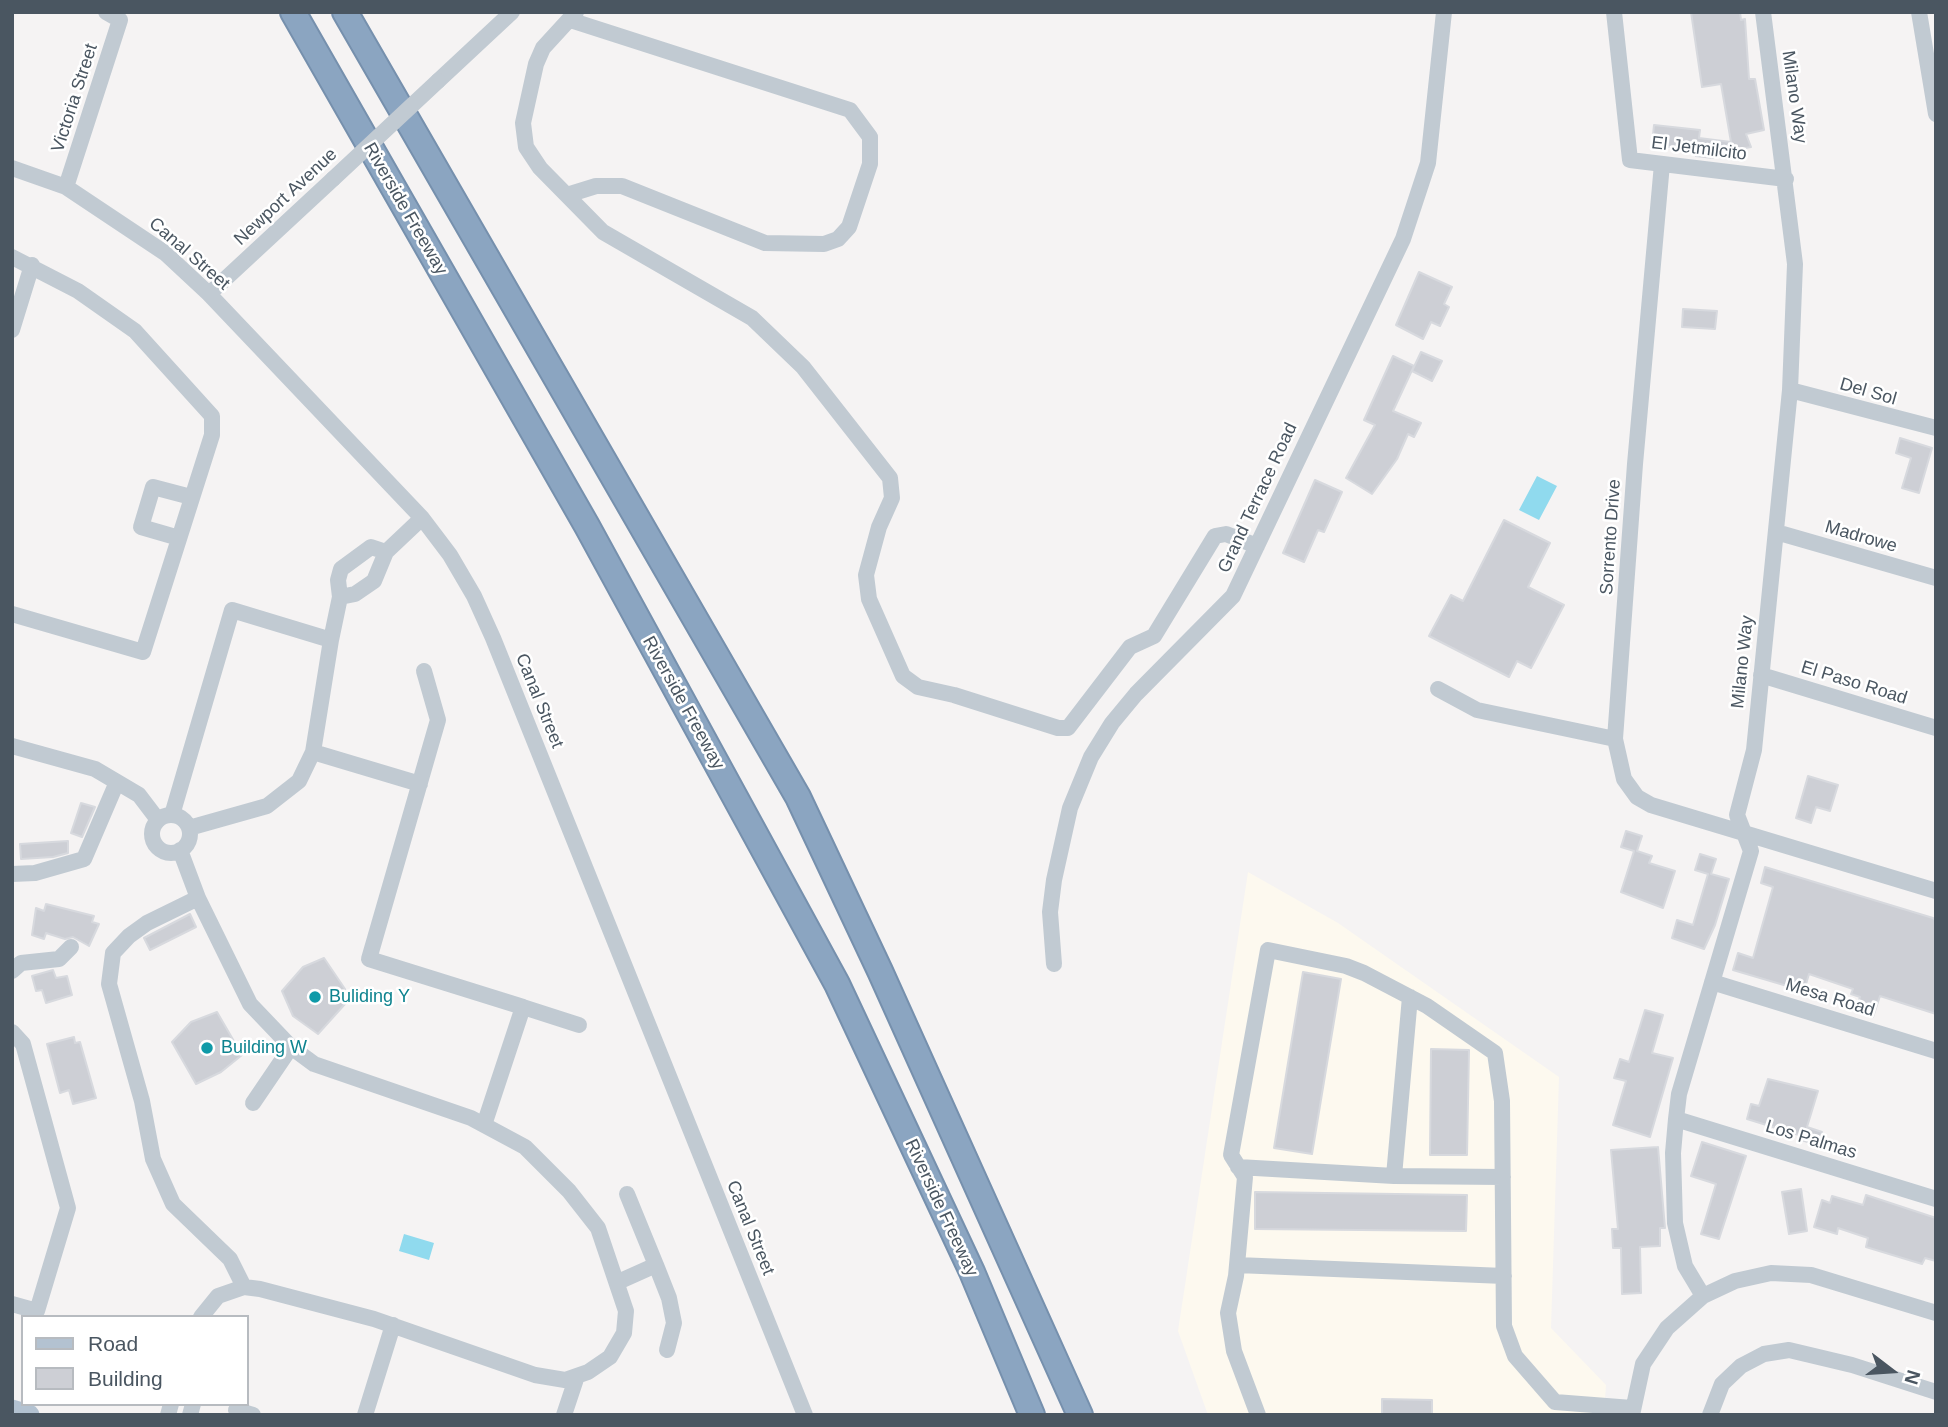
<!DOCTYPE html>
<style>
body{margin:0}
#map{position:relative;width:1948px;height:1427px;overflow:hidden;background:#f5f3f3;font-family:Helvetica,sans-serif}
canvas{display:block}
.frame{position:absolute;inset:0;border:14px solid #4a5661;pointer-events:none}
.legend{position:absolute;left:21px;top:1315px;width:228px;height:91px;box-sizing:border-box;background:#fff;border:2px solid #b7bbc0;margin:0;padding:9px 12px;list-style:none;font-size:21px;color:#4a5661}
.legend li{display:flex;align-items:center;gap:14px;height:35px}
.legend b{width:35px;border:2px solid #b7bbc0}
.north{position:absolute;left:1857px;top:1336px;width:70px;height:70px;-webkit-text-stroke:5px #fff;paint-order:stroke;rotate:107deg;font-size:19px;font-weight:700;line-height:28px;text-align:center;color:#4a5661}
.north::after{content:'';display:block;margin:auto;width:24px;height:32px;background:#4a5661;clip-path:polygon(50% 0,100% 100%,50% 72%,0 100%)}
</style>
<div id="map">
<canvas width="1948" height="1427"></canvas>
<div class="frame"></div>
<ul class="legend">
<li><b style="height:9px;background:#b3c2d1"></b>Road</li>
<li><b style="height:19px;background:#cdcfd5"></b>Building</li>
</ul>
<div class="north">N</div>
</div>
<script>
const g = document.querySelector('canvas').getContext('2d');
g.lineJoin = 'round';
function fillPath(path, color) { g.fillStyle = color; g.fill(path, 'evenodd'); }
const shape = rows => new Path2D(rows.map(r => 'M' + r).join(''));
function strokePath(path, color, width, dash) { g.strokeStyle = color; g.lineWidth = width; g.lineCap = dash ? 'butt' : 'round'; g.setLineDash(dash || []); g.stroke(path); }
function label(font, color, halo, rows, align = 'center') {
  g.font = font + ' Helvetica,sans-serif'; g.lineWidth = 5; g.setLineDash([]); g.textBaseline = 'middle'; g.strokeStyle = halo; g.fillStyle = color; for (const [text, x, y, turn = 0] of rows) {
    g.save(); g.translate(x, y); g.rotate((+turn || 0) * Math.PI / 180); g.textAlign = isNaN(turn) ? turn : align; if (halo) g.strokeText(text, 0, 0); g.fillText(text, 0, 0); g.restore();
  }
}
fillPath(shape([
 [1248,872,1338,923,1559,1077,1551,1328,1606,1385,1604,1415,1208,1415,1178,1331]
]), '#fdf9ef');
fillPath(shape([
 [1537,476,1557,486,1539,520,1519,510],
 [404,1234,434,1243,429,1260,399,1251]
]), '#90daee');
const building = shape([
 [1691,12,1740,12,1741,20,1745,19,1749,79,1755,79,1764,130,1746,134,1751,147,1714,154,1713,158,1696,156,1697,150,1652,145,1654,125,1700,130,1699,138,1731,142,1721,84,1702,87,1691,12],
 [1419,272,1452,287,1444,304,1449,307,1440,326,1431,322,1423,339,1396,325,1419,272],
 [1683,309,1717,311,1715,329,1682,327,1683,309],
 [1421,352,1442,361,1432,381,1412,371,1421,352],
 [1393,356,1414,366,1393,411,1421,423,1414,437,1408,434,1397,459,1372,494,1346,478,1375,425,1364,420,1393,356],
 [1900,438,1932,448,1919,493,1902,488,1911,458,1896,453,1900,438],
 [1315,480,1342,492,1324,532,1318,530,1304,562,1283,553,1315,480],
 [1504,520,1550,543,1528,587,1564,605,1531,668,1517,661,1509,677,1429,636,1451,595,1463,601,1504,520],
 [1808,776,1838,785,1830,811,1816,807,1811,823,1796,818,1808,776],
 [81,803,95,807,82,837,71,833,81,803],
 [1626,831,1642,836,1637,851,1652,856,1649,863,1675,871,1663,908,1621,892,1634,851,1621,847,1626,831],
 [68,841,68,853,53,857,21,859,20,844,68,841],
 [1700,854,1716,859,1711,874,1729,879,1715,925,1704,949,1672,938,1677,920,1693,925,1708,874,1695,870,1700,854],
 [1765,867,1933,918,1936,921,1936,1014,1880,996,1873,1017,1855,1011,1860,997,1851,994,1853,989,1809,974,1804,991,1733,970,1738,953,1753,958,1773,887,1761,883,1765,867],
 [46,904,94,916,92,922,99,924,89,946,73,937,65,939,46,933,44,939,32,935,36,908,44,911,46,904],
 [190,914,196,927,150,950,144,938,190,914],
 [324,958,345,989,345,1004,318,1034,293,1016,282,991,303,967,324,958],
 [53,970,56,978,67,976,72,995,46,1003,42,990,36,991,32,976,53,970],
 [1303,972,1341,979,1312,1154,1274,1148,1303,972],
 [1645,1010,1663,1015,1652,1053,1673,1058,1650,1137,1613,1125,1626,1081,1614,1078,1620,1059,1629,1062,1645,1010],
 [217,1012,242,1055,221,1072,196,1084,172,1042,191,1022,217,1012],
 [74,1037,75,1043,80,1042,96,1098,73,1104,69,1090,60,1093,47,1044,74,1037],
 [1431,1049,1469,1050,1467,1155,1430,1155,1431,1049],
 [1768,1079,1818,1091,1807,1127,1822,1132,1818,1145,1801,1140,1802,1136,1747,1119,1751,1104,1759,1106,1768,1079],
 [1702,1142,1746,1156,1719,1239,1701,1234,1716,1184,1691,1176,1702,1142],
 [1658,1147,1665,1228,1660,1228,1660,1246,1640,1247,1641,1293,1622,1294,1621,1248,1613,1248,1612,1229,1618,1229,1611,1150,1658,1147],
 [1801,1189,1807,1231,1789,1234,1782,1192,1801,1189],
 [1255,1192,1467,1195,1466,1231,1255,1229,1255,1192],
 [1866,1195,1936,1218,1936,1261,1925,1258,1922,1264,1866,1247,1868,1238,1838,1228,1837,1234,1814,1227,1822,1200,1830,1203,1832,1196,1863,1205,1866,1195],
 [1382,1399,1432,1400,1432,1415,1382,1415,1382,1399]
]);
fillPath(building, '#cdcfd5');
strokePath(building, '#d7d9de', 2);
const highway = shape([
 [293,12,587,526,837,984,972,1272,1032,1415],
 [345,12,798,797,880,971,1080,1415]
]);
strokePath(highway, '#7690ad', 28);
strokePath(shape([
 [576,12,543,48,536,64,523,123,526,147,540,168,603,232,752,318,803,367,890,478,892,498,879,527,866,575,869,599,903,676,918,687,954,695,1058,728,1068,728,1130,647,1154,636,1215,536,1226,534,1257,546],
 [1614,12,1630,160,1786,179],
 [1919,12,1936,114],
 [438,81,512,12],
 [1662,164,1635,464,1615,739,1624,779,1637,797,1651,805,1936,891],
 [12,168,66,187,165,253,209,294,422,518,450,555,474,596,493,638,805,1415],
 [66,187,120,20,106,12],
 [567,195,596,186,622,186,765,243,824,244,838,239,849,227,870,164,870,137,850,110,570,20],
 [12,257,78,291,135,331,212,416,212,435,143,652,12,614],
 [209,294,333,179],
 [12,330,32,265],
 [1790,390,1936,428],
 [1776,532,1936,578],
 [179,538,141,527,153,487,191,497],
 [340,597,355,594,374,581,386,552,422,518],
 [331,640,340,597,338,580,341,569,371,547,386,552],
 [424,671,438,720,369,959,523,1007],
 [1761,675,1936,728],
 [1438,689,1477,710,1615,739],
 [12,746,95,769,117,782],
 [313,752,420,784],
 [172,815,232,610,331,640,313,752,299,781,267,806,189,828],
 '152 834a19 19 0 1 1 38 0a19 19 0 1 1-38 0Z',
 [180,850,198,898],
 [12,874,35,873,84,859,117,782,139,795,158,820],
 [1054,964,1050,912,1054,880,1070,808,1091,757,1112,723,1136,694,1233,596,1403,239,1428,163,1444,12],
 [12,971,21,963,59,959,71,947],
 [1712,982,1936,1051],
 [12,1032,23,1044,68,1208,37,1311,12,1304],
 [253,1103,291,1047],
 [1676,1119,1936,1199],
 [484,1125,523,1007,579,1025],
 [1238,1167,1394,1176,1503,1177],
 [1394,1176,1410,997],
 [627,1194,656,1265],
 [1237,1265,1504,1276],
 [618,1282,656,1265,669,1298,674,1323,667,1350],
 [1703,1296,1685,1266,1675,1223,1673,1153,1676,1119,1679,1094,1751,851,1737,815,1754,750,1790,390,1795,264,1763,12],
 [201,1317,218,1296,244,1287,260,1289,374,1319,535,1375,565,1380,588,1372,610,1357,624,1333,626,1311,598,1228,569,1191,525,1147,471,1118,314,1064,291,1047,250,1004,198,898,147,923,129,936,113,953,109,984,142,1101,153,1159,173,1204,230,1259,244,1287],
 [236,1410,253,1415],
 [168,1415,171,1404],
 [190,1415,193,1404],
 [365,1415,393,1325],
 [564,1415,577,1376],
 [1258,1415,1234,1351,1228,1313,1236,1276,1245,1177,1231,1155,1268,950,1346,966,1364,973,1427,1006,1495,1053,1502,1101,1504,1326,1515,1356,1555,1402,1632,1408],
 [1632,1415,1643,1364,1667,1328,1703,1296,1735,1281,1771,1273,1811,1275,1936,1313],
 [1710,1415,1722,1384,1741,1366,1764,1354,1789,1350,1852,1365,1936,1392]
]), '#c1cad2', 16);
strokePath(shape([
 [12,1410,29,1415]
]), '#b3c2d1', 21);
strokePath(highway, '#8ba5c1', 24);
strokePath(shape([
 [333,179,438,81]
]), '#c1cad2', 16);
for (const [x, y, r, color] of [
 [315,997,7,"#0f9aa8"],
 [207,1048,7,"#0f9aa8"]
]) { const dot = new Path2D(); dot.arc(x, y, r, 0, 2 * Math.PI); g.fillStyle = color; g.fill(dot); strokePath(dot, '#fff', 2.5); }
label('18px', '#4a5661', '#fff', [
 ["Milano Way",1794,97,82],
 ["Victoria Street",75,98,-72],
 ["El Jetmilcito",1699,149,7],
 ["Newport Avenue",286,197,-43],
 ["Riverside Freeway",405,209,60],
 ["Canal Street",189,254,41],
 ["Del Sol",1868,392,16],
 ["Grand Terrace Road",1258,498,-65],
 ["Sorrento Drive",1611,537,-86],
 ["Madrowe",1861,537,16],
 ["Milano Way",1743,662,-84],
 ["El Paso Road",1854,683,17],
 ["Canal Street",539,701,68],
 ["Riverside Freeway",683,703,61],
 ["Mesa Road",1830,998,17],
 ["Los Palmas",1811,1140,17],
 ["Riverside Freeway",941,1208,65],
 ["Canal Street",750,1228,68]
]);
label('18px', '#0d838f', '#fff', [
 ["Buliding Y",329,997],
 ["Building W",221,1048]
], 'left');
</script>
